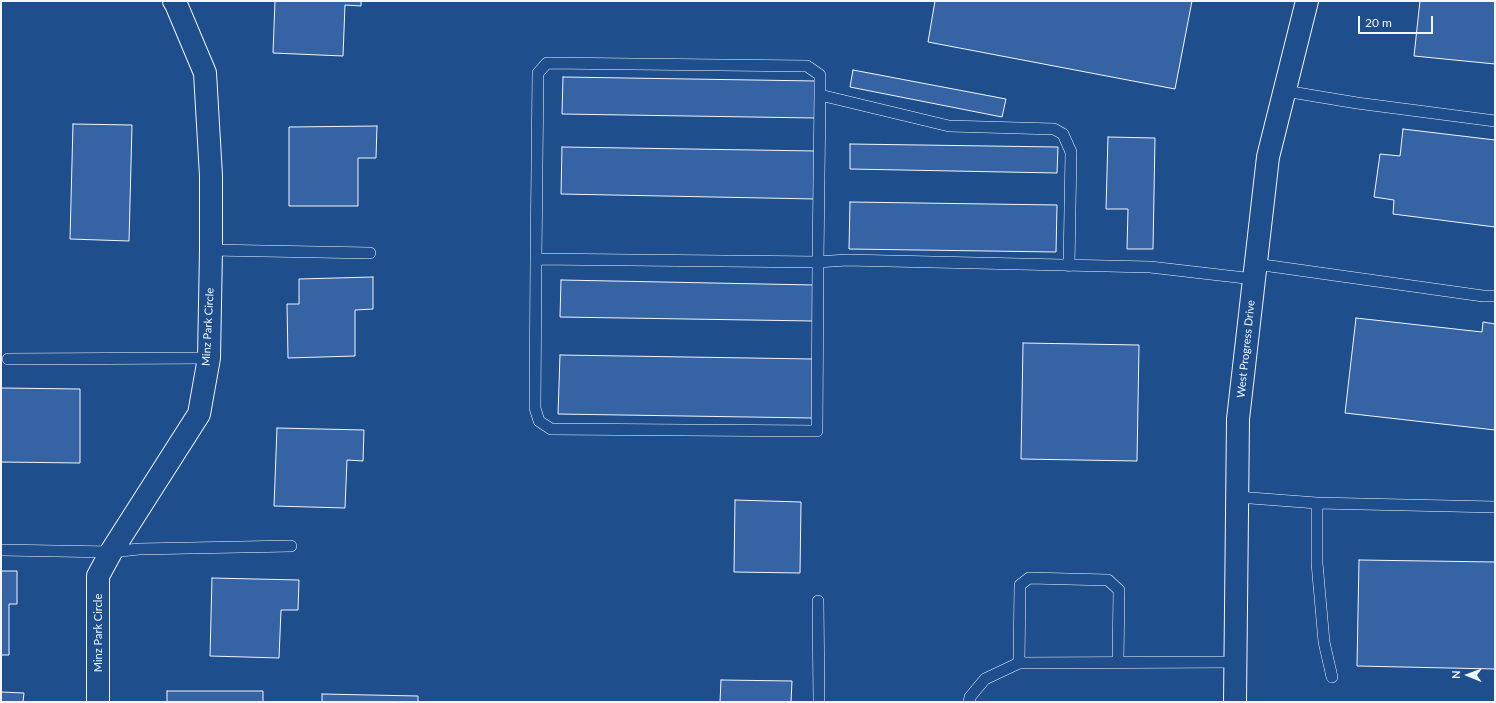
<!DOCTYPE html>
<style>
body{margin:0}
#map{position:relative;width:1496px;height:703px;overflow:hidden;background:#1f4e8c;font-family:Lato,sans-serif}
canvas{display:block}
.frame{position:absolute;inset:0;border:2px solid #f2f6ff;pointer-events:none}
.north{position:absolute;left:1448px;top:655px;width:40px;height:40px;-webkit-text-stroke:3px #1f4e8c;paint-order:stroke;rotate:271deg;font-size:11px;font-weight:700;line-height:16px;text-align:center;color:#f2f6ff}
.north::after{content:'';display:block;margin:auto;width:14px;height:18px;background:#f2f6ff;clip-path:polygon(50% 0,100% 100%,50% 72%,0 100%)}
.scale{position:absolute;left:1358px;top:16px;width:75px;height:18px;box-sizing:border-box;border:2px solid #f2f6ff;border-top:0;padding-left:5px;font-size:12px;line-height:14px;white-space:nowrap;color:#f2f6ff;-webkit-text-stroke:3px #1f4e8c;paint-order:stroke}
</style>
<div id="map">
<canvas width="1496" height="703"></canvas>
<div class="frame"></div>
<div class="north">N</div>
<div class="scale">20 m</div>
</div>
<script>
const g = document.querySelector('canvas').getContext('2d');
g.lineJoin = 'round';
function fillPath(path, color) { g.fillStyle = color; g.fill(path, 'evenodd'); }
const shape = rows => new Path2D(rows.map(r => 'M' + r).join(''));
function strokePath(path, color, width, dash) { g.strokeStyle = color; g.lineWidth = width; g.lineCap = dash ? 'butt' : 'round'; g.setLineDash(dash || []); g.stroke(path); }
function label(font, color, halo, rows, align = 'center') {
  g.font = font + ' Lato,sans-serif'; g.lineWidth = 3; g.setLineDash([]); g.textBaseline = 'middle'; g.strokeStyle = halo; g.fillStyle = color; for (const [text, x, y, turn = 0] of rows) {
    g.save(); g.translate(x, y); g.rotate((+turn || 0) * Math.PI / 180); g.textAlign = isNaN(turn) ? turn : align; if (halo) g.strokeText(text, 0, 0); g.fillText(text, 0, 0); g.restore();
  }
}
const building = shape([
 [275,1,361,1,361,6,345,5,343,56,273,53,275,1],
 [935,1,1192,1,1175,89,928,42,935,1],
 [1420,1,1495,1,1495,64,1414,56,1420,1],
 [853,70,1006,99,1002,117,850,87,853,70],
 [563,77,816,81,815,118,562,114,563,77],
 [73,124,132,125,129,241,70,239,73,124],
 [377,126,376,158,358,158,358,206,289,206,289,127,377,126],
 [1403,129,1495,140,1495,227,1393,214,1394,200,1374,197,1380,154,1400,156,1403,129],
 [1108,137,1155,138,1153,249,1127,249,1128,209,1106,209,1108,137],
 [850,144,1058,147,1057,173,850,169,850,144],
 [562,147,816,151,815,199,561,194,562,147],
 [850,202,1057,205,1056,252,849,249,850,202],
 [373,277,373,309,355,310,355,356,288,358,287,304,299,304,299,279,373,277],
 [561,280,814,285,813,321,560,317,561,280],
 [1356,318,1482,332,1483,322,1495,324,1495,430,1345,413,1356,318],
 [1023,343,1139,345,1137,461,1021,459,1023,343],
 [560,355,813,359,812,418,558,414,560,355],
 [1,388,80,389,80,463,1,462,1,388],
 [277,428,364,430,363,461,347,460,345,508,274,506,277,428],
 [735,500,801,502,800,573,734,572,735,500],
 [1359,560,1495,562,1495,669,1357,666,1359,560],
 [1,571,17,571,17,604,9,604,9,655,1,655,1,571],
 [212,578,299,580,298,610,281,610,279,658,210,656,212,578],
 [721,680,792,681,791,702,720,702,721,680],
 [167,691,263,691,263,702,167,702,167,691],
 [1,692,24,693,23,702,1,702,1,692],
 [322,694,418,696,418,702,322,702,322,694]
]);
fillPath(building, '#3563a3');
strokePath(building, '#f2f6ff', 1);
const service = shape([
 [1285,91,1357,103,1495,121],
 [820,95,949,126,1054,129,1063,134,1071,152,1069,266],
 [211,250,370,253],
 [536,259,538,73,547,63,807,66,820,75,820,95,818,262,817,431,551,429,539,421,535,408,536,259,818,262,846,260,1150,267,1254,279],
 [1256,264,1483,296,1495,296],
 [8,359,209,358],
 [1237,497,1317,503,1495,507],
 [1317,503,1317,563,1324,642,1332,677],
 [1,550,111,552,139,549,291,546],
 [818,601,819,702],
 [1019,663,1020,585,1029,578,1108,580,1119,590,1118,662],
 [969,702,970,697,985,679,1019,663,1235,662]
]);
const minor = shape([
 [98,702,98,576,111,552,199,414,209,358,211,250,211,176,205,73,176,4,174,1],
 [1235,702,1238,419,1268,157,1307,1]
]);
strokePath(service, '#f2f6ff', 12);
strokePath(minor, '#f2f6ff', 24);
strokePath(service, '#1f4e8c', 11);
strokePath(minor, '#1f4e8c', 22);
label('11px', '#f2f6ff', '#1f4e8c', [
 ["Minz Park Circle",208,327,-87],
 ["West Progress Drive",1246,349,-84],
 ["Minz Park Circle",98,633,-90]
]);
</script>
